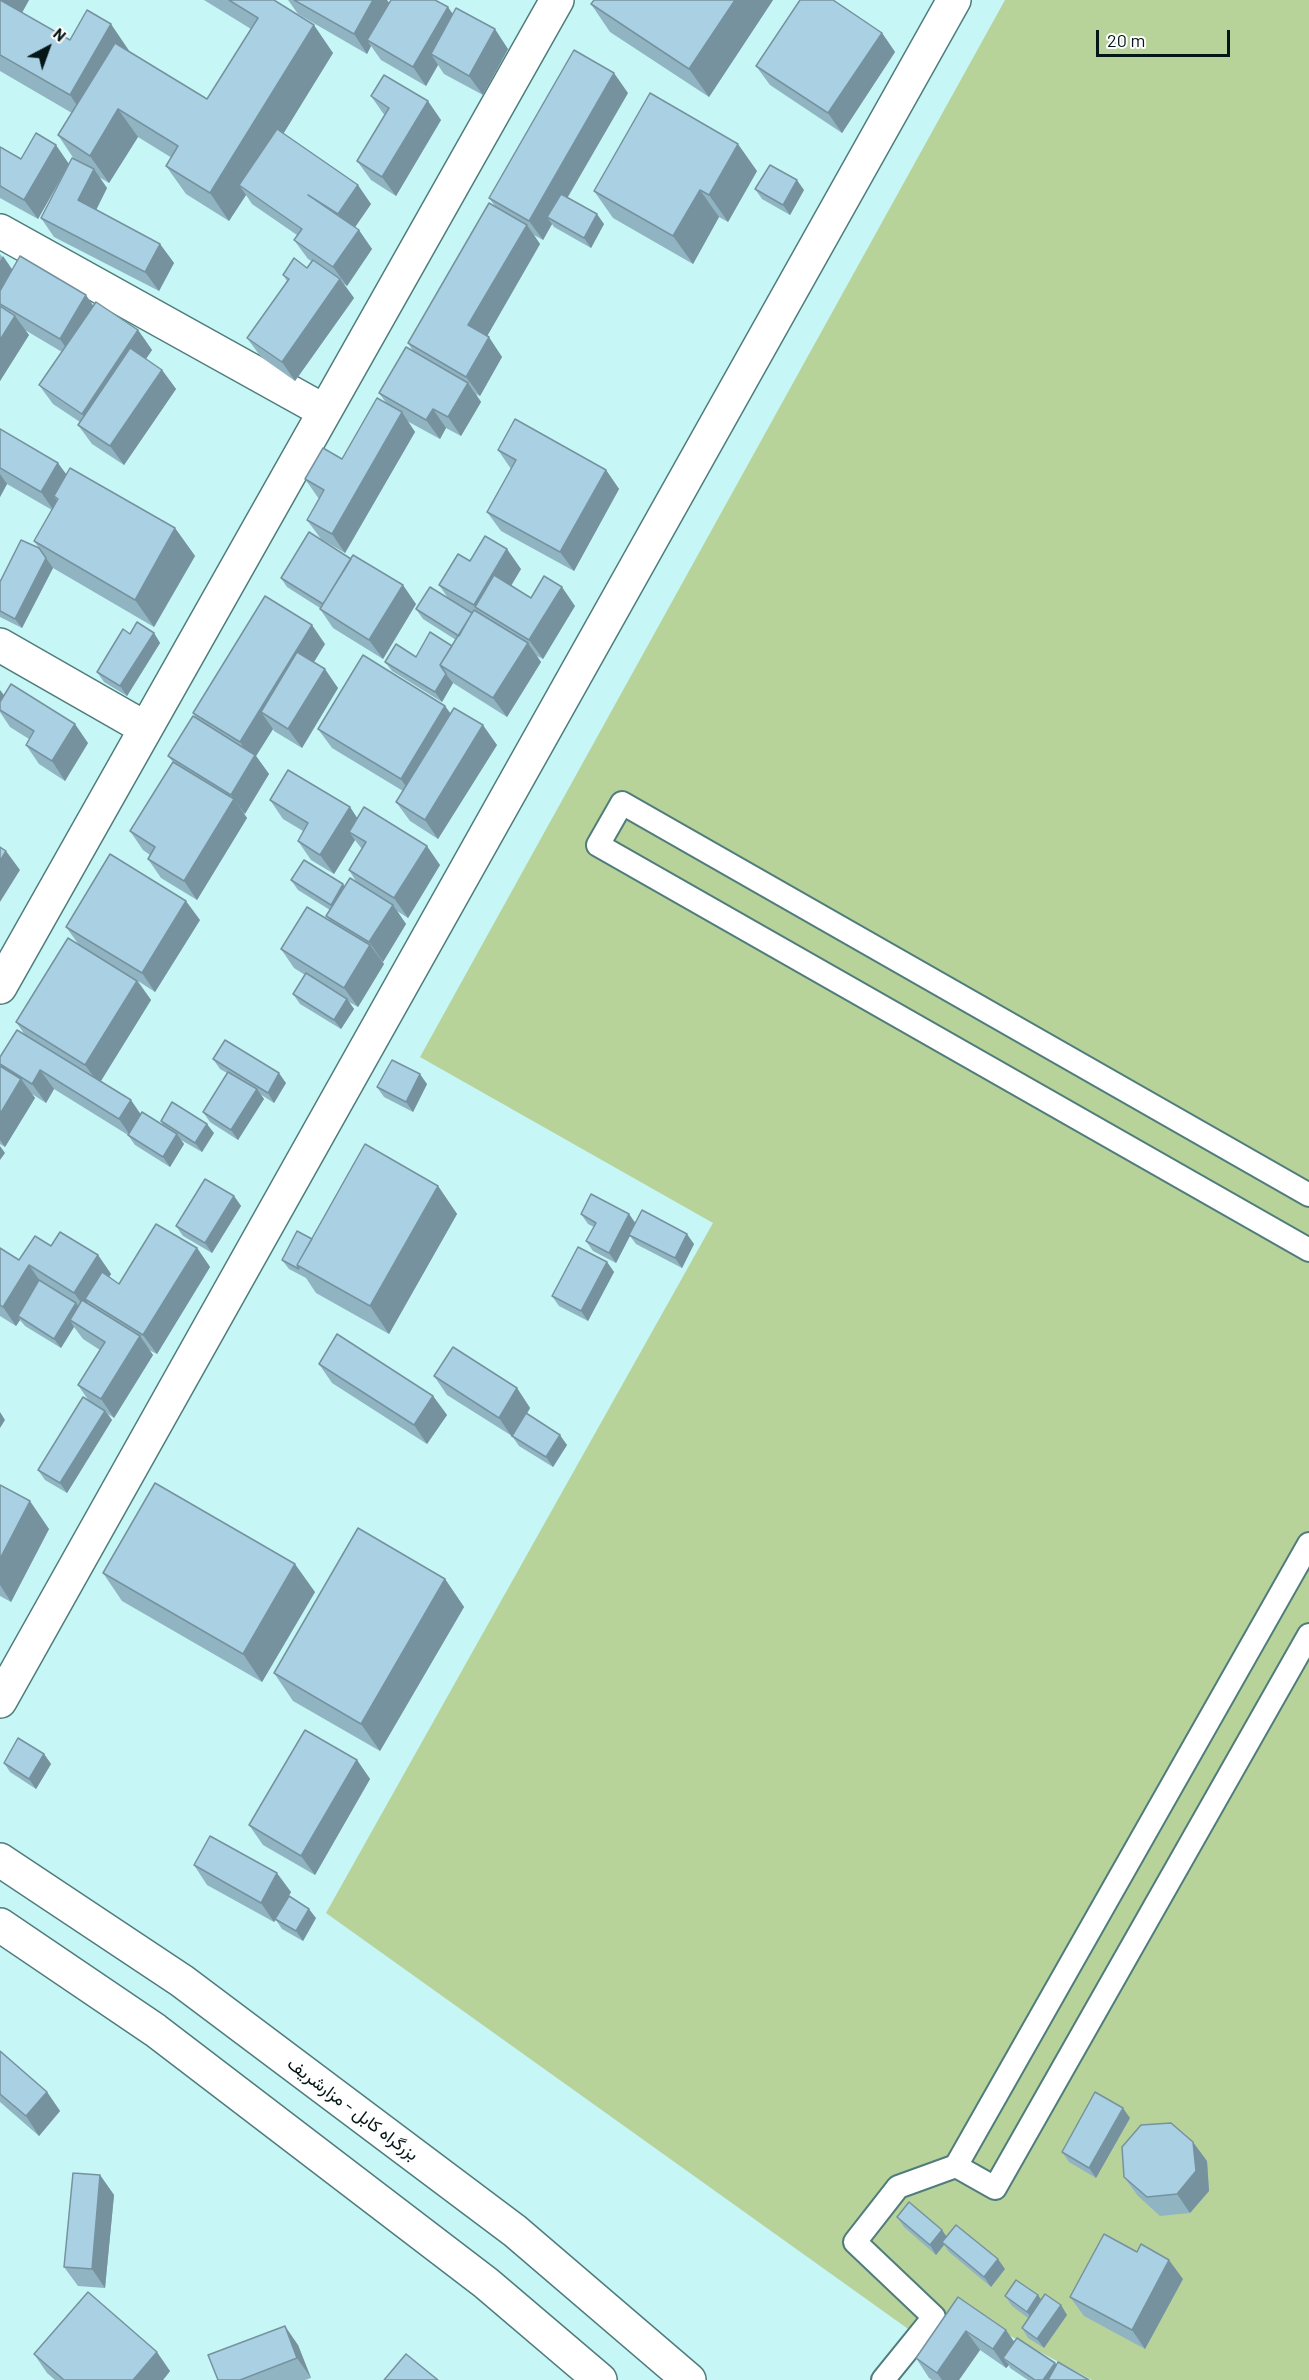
<!DOCTYPE html>
<meta charset="utf-8">
<style>
body{margin:0}
#map{position:relative;width:1309px;height:2380px;overflow:hidden;background:#c6f6f5;font-family:Barlow,sans-serif}
canvas{display:block}
.north{position:absolute;left:18px;top:18px;width:60px;height:60px;-webkit-text-stroke:4px #fff;paint-order:stroke;rotate:41deg;font-size:16px;font-weight:700;line-height:24px;text-align:center;color:#051616}
.north::after{content:'';display:block;margin:auto;width:21px;height:27px;background:#051616;clip-path:polygon(50% 0,100% 100%,50% 72%,0 100%)}
.scale{position:absolute;left:1096px;top:30px;width:134px;height:27px;box-sizing:border-box;border:3px solid #051616;border-top:0;padding-left:8px;font-size:18px;line-height:21px;white-space:nowrap;color:#051616;-webkit-text-stroke:4px #fff;paint-order:stroke}
</style>
<div id="map">
<canvas width="1309" height="2380"></canvas>
<div class="north">N</div>
<div class="scale">20 m</div>
</div>
<script>
const g = document.querySelector('canvas').getContext('2d');
g.lineJoin = 'round';
function fillPath(path, color) { g.fillStyle = color; g.fill(path, 'evenodd'); }
const shape = rows => new Path2D(rows.map(r => 'M' + r).join(''));
function strokePath(path, color, width, dash) { g.strokeStyle = color; g.lineWidth = width; g.lineCap = dash ? 'butt' : 'round'; g.setLineDash(dash || []); g.stroke(path); }
function label(font, color, halo, rows, align = 'center') {
  g.font = font + ' Barlow,Vazirmatn,sans-serif'; g.lineWidth = 5; g.setLineDash([]); g.textBaseline = 'middle'; g.strokeStyle = halo; g.fillStyle = color; for (const [text, x, y, turn = 0] of rows) {
    g.save(); g.translate(x, y); g.rotate((+turn || 0) * Math.PI / 180); g.textAlign = isNaN(turn) ? turn : align; if (halo) g.strokeText(text, 0, 0); g.fillText(text, 0, 0); g.restore();
  }
}
fillPath(shape([
 [1005,0,1309,0,1309,2380,1092,2380,966,2312,918,2336,326,1913,713,1223,420,1057]
]), '#b8d39a');
const lane = shape([
 [1309,1195,622,803,598,845,1309,1250],
 [956,2166,1309,1544],
 [883,2380,934,2317,855,2242,898,2187,956,2166,995,2188,1309,1635]
]);
const street = shape([
 [0,231,324,411],
 [0,645,145,728],
 [0,987,557,0],
 [0,1701,954,0]
]);
const highway = shape([
 [0,1860,182,1981,515,2231,689,2380],
 [0,1925,155,2030,486,2283,600,2380]
]);
strokePath(lane, '#507c7c', 26);
strokePath(street, '#507c7c', 36);
strokePath(highway, '#507c7c', 36);
strokePath(lane, '#fff', 22);
strokePath(street, '#fff', 33);
strokePath(highway, '#fff', 33);
fillPath(shape([
 [0,0,29,0,22,13,70,40,130,52,207,99,251,29,204,0,274,0,333,53,283,134,371,204,355,227,372,249,347,286,344,284,354,298,295,381,261,357,247,338,287,281,283,275,307,268,311,261,308,259,294,240,297,235,252,204,246,195,229,221,186,194,166,166,172,158,138,137,109,183,99,177,107,188,96,210,160,244,174,263,159,291,54,237,41,218,65,171,38,219,0,198,0,147,21,159,69,164,74,159,58,135,72,113,0,71],
 [288,0,387,0,389,3,453,14,508,49,483,95,444,74,438,65,426,86,381,60,371,46,367,54,298,14],
 [594,0,773,0,709,97,610,32,591,4],
 [882,33,895,52,842,133,770,85,756,66],
 [628,93,567,197,604,224,591,248,554,227,552,224,543,240,534,235,540,244,487,336,502,357,480,396,476,394,481,402,461,436,446,428,440,439,407,421,415,432,345,553,321,539,307,520,319,499,305,479,342,459,387,404,379,393,413,351,408,343,495,206,489,198],
 [371,96,441,120,396,196,371,180,357,161,385,116],
 [757,171,728,222,719,217,693,264,613,218,594,191],
 [755,189,804,190,790,215,762,199],
 [0,254,12,270,93,306,138,330,152,350,146,359,162,370,176,389,124,465,92,444,78,425,80,422,53,404,39,385,62,352,25,330,29,335,0,381],
 [0,429,66,474,175,528,195,556,154,627,53,568,22,628,0,617,0,582,39,548,34,541,52,510,7,484,0,497],
 [498,450,606,470,619,489,574,571,501,531,487,512,511,469],
 [470,561,521,569,511,586,531,598,575,606,543,659,537,656,541,662,507,717,453,683,442,702,392,671,385,662,416,657,452,646,456,640,423,619,416,609,448,598,439,585],
 [281,578,416,604,383,659,333,628,320,609,320,608,287,587],
 [154,633,160,643,127,696,104,682,97,672,130,634],
 [325,644,314,662,338,688,302,748,274,731,273,729,256,756,269,774,244,814,247,818,197,900,161,878,148,859,150,855,143,850,130,831,173,762,168,756,196,718,193,713],
 [0,690,4,695,88,743,65,781,39,764,26,745,29,739,10,727,0,712],
 [445,706,451,714,497,745,438,839,410,821,396,802,403,791,332,748,318,729],
 [270,800,350,807,357,818,440,865,408,918,397,911,406,924,383,962,381,960,384,964,358,1007,349,1002,354,1009,341,1029,300,1004,293,994,305,975,294,968,281,949,330,920,326,916,330,910,298,890,291,880,345,886,357,883,349,870,362,849,355,840,334,874,311,860,298,841,303,831,283,819],
 [200,920,155,992,138,981,151,1000,101,1081,141,1114,163,1125,161,1121,214,1133,202,1152,181,1140,184,1144,170,1167,135,1145,128,1135,54,1089,46,1103,32,1094,35,1098,5,1147,0,1144,0,1057,25,1035,16,1022,79,945,66,927],
 [213,1059,286,1083,274,1103,260,1094,264,1099,238,1140,210,1122,203,1112,227,1073,220,1069],
 [427,1084,413,1112,384,1097,377,1087],
 [438,1186,457,1214,389,1334,316,1293,306,1278,289,1269,282,1260,312,1239],
 [234,1196,241,1206,212,1253,183,1236,176,1226],
 [581,1214,629,1214,635,1223,694,1244,682,1268,636,1244,630,1236,616,1263,593,1251,586,1241,594,1227,588,1224],
 [51,1246,98,1255,111,1274,109,1277,119,1284,197,1248,210,1267,157,1354,149,1350,153,1355,114,1418,108,1414,112,1420,67,1493,45,1480,38,1470,89,1401,78,1385,100,1350,83,1339,74,1327,61,1348,25,1326,20,1320,16,1326,0,1316,0,1248,19,1260],
 [607,1262,614,1272,588,1321,559,1306,552,1296],
 [319,1364,433,1396,447,1415,427,1444,332,1383],
 [434,1376,517,1388,530,1408,527,1414,567,1445,553,1467,519,1446,512,1436,447,1395],
 [0,1485,49,1529,11,1602,0,1596],
 [103,1573,315,1592,262,1682,122,1601],
 [445,1579,464,1607,380,1751,293,1701,274,1673],
 [44,1754,51,1764,36,1789,10,1772,4,1763],
 [357,1760,370,1779,315,1875,263,1845,249,1825],
 [194,1865,291,1892,280,1911,316,1918,303,1941,282,1929,276,1920,274,1922,207,1885],
 [0,2051,47,2092,60,2111,39,2136,0,2102],
 [1130,2118,1096,2178,1069,2162,1062,2152],
 [1207,2161,1209,2191,1190,2213,1160,2216,1138,2196,1124,2177],
 [100,2175,114,2195,105,2288,78,2286,64,2267],
 [897,2217,947,2237,1005,2269,991,2287,949,2252,944,2245,936,2255,904,2227],
 [1137,2252,1183,2279,1145,2349,1084,2316,1070,2297],
 [1005,2296,1041,2300,1061,2305,1067,2315,1044,2348,1028,2338,1022,2328,1028,2318,1012,2306],
 [958,2297,1014,2342,1056,2366,1089,2380,1028,2380,1010,2368,1009,2365,1006,2368,980,2350,959,2380,932,2380,929,2378,916,2358],
 [298,2345,311,2378,305,2380,218,2380],
 [34,2354,170,2371,163,2380,55,2380,47,2373]
]), '#91b4c3');
fillPath(shape([
 [0,0,29,0,15,25],
 [373,0,387,0,393,8,367,40,371,46,367,54,354,34],
 [735,0,773,0,709,97,689,69],
 [448,7,461,26,431,54,438,65,426,86,413,67],
 [111,24,130,52,89,123,70,95],
 [314,25,333,53,248,191,239,185,246,195,229,221,210,193],
 [495,29,508,49,483,95,469,76],
 [882,33,895,52,842,133,828,113],
 [614,73,628,93,554,221,547,217,552,224,543,240,529,221],
 [428,101,441,120,396,196,382,177],
 [118,109,138,137,109,183,90,156],
 [738,144,757,171,728,222,709,195],
 [56,145,69,164,38,219,24,200],
 [94,169,107,188,91,220,78,200],
 [797,180,804,190,790,215,783,205],
 [358,185,371,204,351,233,338,214],
 [700,190,719,217,693,264,673,236],
 [597,214,604,224,591,248,584,238],
 [527,225,540,244,482,345,468,325],
 [359,230,372,249,347,286,333,267],
 [160,244,174,263,159,291,145,272],
 [3,256,16,275,0,302,0,261],
 [340,279,354,298,295,381,282,362],
 [86,295,99,314,73,358,60,339],
 [15,316,29,335,0,381,0,340],
 [138,330,152,350,95,433,82,414],
 [489,337,502,357,480,396,466,377],
 [162,370,176,389,124,465,110,446],
 [468,383,481,402,461,436,448,417],
 [433,409,446,428,440,439,426,420],
 [402,412,415,432,345,553,332,534],
 [58,463,72,482,58,499,54,496,59,504,54,511,41,492],
 [606,470,619,489,574,571,560,552],
 [0,474,7,484,0,497],
 [175,528,195,556,154,627,135,600],
 [507,549,521,569,492,617,475,607,487,625,474,605],
 [46,558,53,568,22,628,15,619],
 [403,585,416,604,383,659,369,640],
 [562,587,575,606,543,659,529,640],
 [312,625,325,644,277,722,261,712,273,729,256,756,269,774,245,814,231,795,252,760,240,742],
 [154,633,160,643,127,696,120,686],
 [528,643,541,662,507,717,493,698],
 [325,669,338,688,302,748,288,729],
 [446,674,453,683,442,702,435,692],
 [0,690,5,697,0,705],
 [445,706,459,726,414,799,401,779],
 [75,724,88,743,65,781,52,761],
 [483,725,497,745,438,839,425,820],
 [234,799,247,818,197,900,184,881],
 [350,807,363,827,349,832,355,840,334,874,320,855],
 [427,846,440,865,408,918,394,898],
 [6,851,20,870,0,902,0,861],
 [343,884,350,894,338,915,331,905],
 [186,901,200,920,155,992,142,973],
 [393,905,406,924,383,962,369,942],
 [370,945,384,964,358,1007,344,988],
 [137,981,151,1000,99,1084,85,1065],
 [347,999,354,1009,341,1029,334,1020],
 [40,1070,54,1089,46,1103,32,1084],
 [279,1073,286,1083,274,1103,268,1093],
 [420,1074,427,1084,413,1112,406,1102],
 [21,1079,35,1098,5,1147,0,1140,0,1114],
 [257,1089,264,1099,238,1140,231,1130],
 [131,1100,144,1119,132,1138,119,1119],
 [207,1124,214,1133,202,1152,195,1143],
 [177,1134,184,1144,170,1167,163,1157],
 [0,1146,5,1153,0,1160],
 [438,1186,457,1214,389,1334,370,1306],
 [234,1196,241,1206,212,1253,205,1243],
 [629,1214,636,1224,616,1263,609,1253],
 [687,1234,694,1244,682,1268,675,1258],
 [197,1248,210,1267,157,1354,143,1335],
 [98,1255,111,1274,93,1304,85,1299,91,1307,88,1312,74,1293],
 [607,1262,614,1272,588,1321,581,1311],
 [29,1265,42,1284,18,1316,20,1320,16,1326,3,1307],
 [76,1303,83,1313,70,1320,74,1327,61,1348,54,1339],
 [140,1336,153,1355,114,1418,101,1399],
 [517,1388,530,1408,512,1437,499,1418],
 [433,1396,447,1415,427,1444,414,1425],
 [105,1411,112,1420,67,1493,60,1483],
 [0,1412,5,1420,0,1428],
 [560,1435,567,1445,553,1467,546,1457],
 [30,1501,49,1529,11,1602,0,1585,0,1559],
 [295,1564,315,1592,262,1682,243,1654],
 [445,1579,464,1607,380,1751,361,1724],
 [44,1754,51,1764,36,1789,29,1779],
 [357,1760,370,1779,315,1875,301,1856],
 [277,1873,291,1892,274,1922,261,1903],
 [309,1909,316,1918,303,1941,296,1931],
 [47,2092,60,2111,39,2136,26,2116],
 [1123,2108,1130,2118,1096,2178,1089,2168],
 [1193,2142,1207,2161,1209,2191,1190,2213,1177,2194],
 [100,2175,114,2195,105,2288,92,2269],
 [942,2230,949,2240,942,2242,944,2245,936,2255,930,2245],
 [998,2259,1005,2269,991,2287,984,2277],
 [1169,2260,1183,2279,1145,2349,1132,2330],
 [1038,2295,1045,2305,1034,2322,1027,2312],
 [1061,2305,1067,2315,1044,2348,1037,2339],
 [285,2326,298,2345,311,2378,297,2358],
 [1006,2330,1020,2350,1003,2358,1009,2365,1006,2368,993,2349],
 [966,2331,980,2350,959,2380,942,2380,937,2373],
 [157,2352,170,2371,163,2380,133,2380],
 [1055,2363,1062,2373,1057,2380,1043,2380]
]), '#76929f');
const building = shape([
 [0,0,70,40,87,10,111,24,70,95,0,55,0,0],
 [229,0,274,0,314,25,210,193,166,166,178,146,118,109,90,156,58,135,115,43,207,99,258,18,229,0],
 [294,0,373,0,354,34,294,0],
 [391,0,435,0,448,7,413,67,367,40,391,0],
 [594,0,735,0,689,69,591,4,594,0],
 [800,0,833,0,882,33,828,113,756,66,800,0],
 [456,8,495,29,469,76,431,54,456,8],
 [574,50,614,73,529,221,489,198,574,50],
 [384,75,428,101,382,177,357,161,389,108,371,96,384,75],
 [650,93,738,144,709,195,700,190,673,236,594,191,650,93],
 [277,129,358,185,338,214,308,195,359,230,333,267,294,240,302,229,239,185,277,129],
 [36,133,56,145,24,200,0,186,0,147,21,159,36,133],
 [72,158,94,169,78,200,160,244,145,272,41,218,72,158],
 [770,165,797,180,783,205,755,189,770,165],
 [561,194,597,214,584,238,547,217,561,194],
 [489,203,527,225,468,325,489,337,466,377,408,343,489,203],
 [20,256,86,295,60,339,0,304,0,291,20,256],
 [294,258,307,268,313,260,340,279,282,362,247,338,289,279,283,275,294,258],
 [96,302,138,330,82,414,39,385,96,302],
 [0,306,15,316,0,340,0,306],
 [406,347,468,383,448,417,433,409,426,420,379,393,406,347],
 [130,348,162,370,110,446,78,425,130,348],
 [377,398,402,412,332,534,307,520,324,490,305,479,323,448,342,459,377,398],
 [515,419,606,470,560,552,487,512,516,460,498,450,515,419],
 [0,429,58,463,41,492,0,468,0,429],
 [70,468,175,528,135,600,34,541,58,499,54,496,70,468],
 [309,532,351,559,323,604,281,578,309,532],
 [485,536,507,549,474,605,439,585,458,554,470,561,485,536],
 [21,540,39,548,46,558,15,619,0,611,0,582,21,540],
 [353,555,403,585,369,640,320,609,353,555],
 [494,575,531,598,544,576,562,587,529,640,475,607,494,575],
 [430,587,472,613,459,636,416,609,430,587],
 [265,596,312,625,240,742,193,713,265,596],
 [474,610,528,643,493,698,440,665,474,610],
 [137,622,154,633,120,686,97,672,123,629,130,634,137,622],
 [430,632,452,646,440,665,446,674,435,692,385,662,396,644,416,657,430,632],
 [297,652,325,669,288,729,261,712,297,652],
 [363,655,445,706,401,779,318,729,363,655],
 [11,684,75,724,52,761,26,745,34,731,0,710,0,702,11,684],
 [454,708,483,725,425,820,396,802,454,708],
 [193,716,255,755,231,795,168,756,193,716],
 [173,762,234,799,184,881,148,859,155,847,130,831,173,762],
 [288,770,350,807,320,855,298,841,308,823,270,800,288,770],
 [364,807,427,846,394,898,349,870,366,842,349,832,364,807],
 [0,847,6,851,0,861,0,847],
 [110,854,186,901,142,973,66,927,110,854],
 [304,860,343,884,331,905,291,880,304,860],
 [350,878,393,905,369,942,326,916,350,878],
 [307,907,370,945,344,988,281,949,307,907],
 [68,938,137,981,85,1065,16,1022,68,938],
 [306,973,347,999,334,1020,293,994,306,973],
 [17,1030,131,1100,119,1119,40,1070,32,1084,0,1064,0,1057,17,1030],
 [225,1040,279,1073,268,1093,213,1059,225,1040],
 [392,1060,420,1074,406,1102,377,1087,392,1060],
 [0,1066,21,1079,0,1114,0,1066],
 [228,1072,257,1089,231,1130,203,1112,228,1072],
 [172,1102,207,1124,195,1143,161,1121,172,1102],
 [142,1112,177,1134,163,1157,128,1135,142,1112],
 [365,1144,438,1186,370,1306,297,1265,365,1144],
 [205,1179,234,1196,205,1243,176,1226,205,1179],
 [591,1194,629,1214,609,1253,586,1241,596,1223,581,1214,591,1194],
 [642,1210,687,1234,675,1258,629,1235,642,1210],
 [156,1224,197,1248,143,1335,85,1299,102,1272,119,1284,156,1224],
 [297,1231,312,1239,297,1265,299,1269,282,1260,297,1231],
 [60,1232,98,1255,74,1293,29,1265,3,1307,0,1305,0,1248,19,1260,35,1236,51,1246,60,1232],
 [578,1247,607,1262,581,1311,552,1296,578,1247],
 [39,1280,76,1303,54,1339,18,1316,39,1280],
 [82,1300,140,1336,101,1399,78,1385,105,1342,70,1320,82,1300],
 [337,1334,433,1396,414,1425,319,1364,337,1334],
 [453,1347,517,1388,499,1418,434,1376,453,1347],
 [83,1397,105,1411,60,1483,38,1470,83,1397],
 [526,1413,560,1435,546,1457,512,1436,526,1413],
 [155,1483,295,1564,243,1654,103,1573,155,1483],
 [0,1485,30,1501,0,1559,0,1485],
 [358,1528,445,1579,361,1724,274,1673,358,1528],
 [305,1730,357,1760,301,1856,249,1825,305,1730],
 [18,1738,44,1754,29,1779,4,1763,18,1738],
 [210,1836,277,1873,261,1903,194,1865,210,1836],
 [289,1896,309,1909,296,1931,275,1919,289,1896],
 [0,2051,47,2092,26,2116,0,2094,0,2051],
 [1095,2092,1123,2108,1089,2168,1062,2152,1095,2092],
 [1171,2123,1193,2142,1196,2171,1177,2194,1147,2197,1124,2177,1122,2147,1141,2125,1171,2123],
 [73,2173,100,2175,92,2269,64,2267,73,2173],
 [909,2202,942,2230,930,2245,897,2217,909,2202],
 [956,2225,998,2259,984,2277,942,2242,956,2225],
 [1104,2234,1137,2252,1141,2244,1169,2260,1132,2330,1070,2297,1104,2234],
 [1016,2280,1038,2295,1027,2312,1005,2296,1016,2280],
 [88,2292,157,2352,133,2380,64,2380,34,2354,88,2292],
 [1045,2294,1061,2305,1037,2339,1022,2328,1045,2294],
 [958,2297,1006,2330,993,2349,966,2331,937,2373,916,2358,958,2297],
 [285,2326,297,2358,240,2380,218,2380,208,2355,285,2326],
 [1017,2338,1055,2363,1043,2380,1035,2380,1003,2358,1017,2338],
 [406,2354,438,2380,384,2380,406,2354],
 [1058,2362,1089,2380,1048,2380,1058,2362]
]);
fillPath(building, '#a9d1e3');
strokePath(building, '#76929f', 1.5);
label('18px', '#051616', '#fff', [
 ["بزرگراه کابل - مزارشریف",353,2109,37]
]);
</script>
